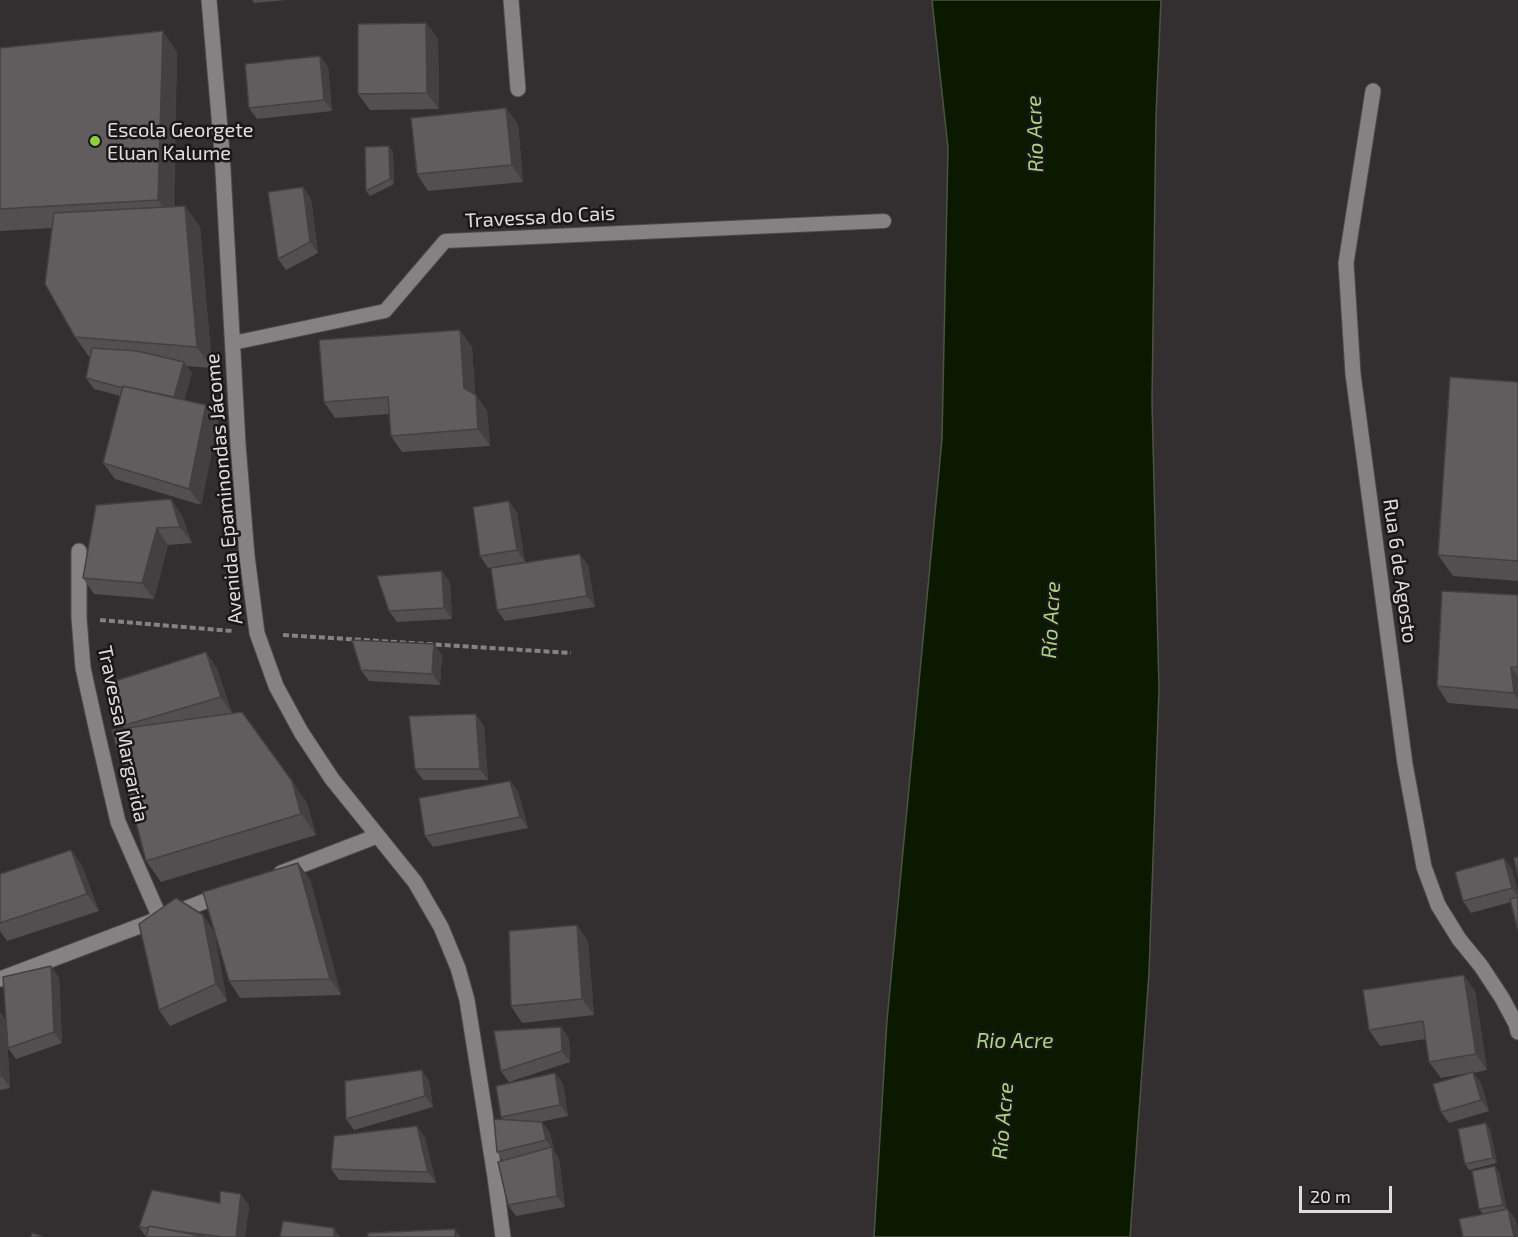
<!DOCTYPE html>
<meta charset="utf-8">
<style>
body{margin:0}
#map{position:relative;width:1518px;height:1237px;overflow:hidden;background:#332e2f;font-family:"Exo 2",sans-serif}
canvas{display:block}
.scale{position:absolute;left:1299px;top:1186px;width:93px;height:27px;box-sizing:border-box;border:3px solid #e0ddde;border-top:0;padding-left:8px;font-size:18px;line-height:21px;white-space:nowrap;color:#e0ddde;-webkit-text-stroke:4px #191717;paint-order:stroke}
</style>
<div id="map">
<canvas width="1518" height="1237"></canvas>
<div class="scale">20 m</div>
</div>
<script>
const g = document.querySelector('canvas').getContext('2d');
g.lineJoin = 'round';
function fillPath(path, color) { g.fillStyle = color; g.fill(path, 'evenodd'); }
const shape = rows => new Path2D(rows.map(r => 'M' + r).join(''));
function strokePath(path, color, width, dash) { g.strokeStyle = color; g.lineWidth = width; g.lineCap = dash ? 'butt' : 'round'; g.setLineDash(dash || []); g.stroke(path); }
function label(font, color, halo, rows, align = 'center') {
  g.font = font + ' "Exo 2",sans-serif'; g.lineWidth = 5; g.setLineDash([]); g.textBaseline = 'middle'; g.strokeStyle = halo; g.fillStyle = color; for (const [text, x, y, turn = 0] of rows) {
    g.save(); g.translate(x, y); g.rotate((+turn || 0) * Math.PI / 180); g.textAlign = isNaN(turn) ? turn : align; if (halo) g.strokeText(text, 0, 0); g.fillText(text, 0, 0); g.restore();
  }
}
const water = shape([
 [932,0,1161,0,1156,116,1152,401,1159,689,1149,973,1130,1237,874,1237,887,1020,942,439,948,148,932,0]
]);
fillPath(water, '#0b1900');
strokePath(water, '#4b5443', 1.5);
const lane = shape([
 [233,343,385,311,445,241,884,221]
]);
const street = shape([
 [209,0,222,152,238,444,247,556,257,633,276,686,301,732,332,779,415,882,441,927,458,968,467,1000,495,1177,503,1237],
 [511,0,518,89],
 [1373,91,1346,263,1353,374,1405,764,1424,867,1438,905,1459,939,1481,966,1502,998,1516,1024,1518,1032],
 [79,551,79,618,83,668,98,736,118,822,160,918],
 [281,873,377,836],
 [0,979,224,894]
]);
strokePath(lane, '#4e4a4b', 16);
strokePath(street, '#4e4a4b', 17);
strokePath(shape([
 [100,620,233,631],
 [283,635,571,653]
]), '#868283', 4, [6, 3]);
strokePath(lane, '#868182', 14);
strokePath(street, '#868182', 15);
fillPath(shape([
 [252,0,287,0,254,3],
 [426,23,438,39,439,109,370,110,358,94],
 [0,48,177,52,174,207,185,206,200,227,212,368,186,366,192,373,184,400,218,421,201,505,115,479,103,463,121,396,94,389,86,378,90,358,75,337,52,228,0,231],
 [320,56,328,67,332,111,257,119,249,108],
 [518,124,523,182,428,191,417,174],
 [393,152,394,184,370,196,366,191],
 [303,187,311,199,318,253,286,270,278,259],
 [472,347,475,394,487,411,490,446,402,452,391,436,389,414,335,418,324,402],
 [1518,382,1518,581,1453,576,1438,555],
 [171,499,182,516,192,543,168,545,154,599,94,594,83,578],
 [509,501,517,513,525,562,488,568,480,556],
 [588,565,595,607,505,621,497,610],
 [442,571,450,583,452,619,397,622,389,611],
 [1518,595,1518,709,1448,703,1437,686],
 [206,652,217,669,232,713,307,803,316,835,161,882,146,861,124,728,122,726],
 [442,655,440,685,369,681,361,670],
 [484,726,488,780,423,780,415,769],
 [510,781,518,792,528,828,433,847,425,836],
 [71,850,82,866,99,911,7,941,0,931,0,874],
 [1512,869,1518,892,1518,931,1511,902,1471,913,1463,901],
 [310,879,341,995,240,998,229,981],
 [577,925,588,942,594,1015,522,1023,511,1006],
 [214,931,227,1001,170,1026,159,1010],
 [59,977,62,1043,16,1059,8,1048],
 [1475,991,1487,1070,1473,1073,1481,1083,1489,1111,1449,1123,1441,1112,1469,1073,1441,1078,1429,1062,1426,1039,1380,1046,1369,1030],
 [0,1012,6,1021,10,1088,0,1090],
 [561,1027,569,1039,570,1062,509,1082,501,1071],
 [555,1073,563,1084,568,1116,540,1122,542,1122,550,1133,554,1151,559,1159,565,1207,516,1216,508,1205,503,1161,497,1152,504,1120,501,1117],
 [429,1081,433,1107,354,1130,346,1119],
 [417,1126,425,1138,436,1183,339,1180,331,1169],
 [1490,1129,1497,1163,1469,1170,1465,1164],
 [1499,1172,1507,1210,1516,1220,1483,1214,1479,1209],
 [241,1194,249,1206,245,1237,146,1237,139,1227,220,1203]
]), '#534f50');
fillPath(shape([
 [426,23,438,39,439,109,427,93],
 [163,31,177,52,173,221,158,200],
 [320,56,328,67,332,111,324,100],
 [506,108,518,124,523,182,512,165],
 [389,146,393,152,394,184,390,179],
 [303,187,311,199,318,253,310,242],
 [185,206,200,227,212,368,197,347],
 [460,330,472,347,476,405,464,388],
 [184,362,192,373,181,413,173,401],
 [476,395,487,411,490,446,478,429],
 [206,405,218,421,201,505,189,489],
 [171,499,182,516,192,543,180,527],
 [509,501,517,513,525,562,517,550],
 [157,528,168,545,154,599,142,583],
 [580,554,588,565,595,607,587,596],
 [442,571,450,583,452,619,444,608],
 [434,644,442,655,440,685,432,674],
 [206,652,217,669,232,714,221,697],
 [1511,667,1518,677,1518,699,1514,693],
 [476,714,484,726,488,780,480,769],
 [292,781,307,803,316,835,301,814],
 [510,781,518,792,528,828,520,817],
 [71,850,82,866,99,911,87,894],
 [1504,858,1512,869,1518,892,1518,896,1512,888],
 [298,863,310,879,341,995,330,979],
 [203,915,214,931,227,1001,216,984],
 [577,925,588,942,594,1015,582,999],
 [51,966,59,977,62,1043,54,1032],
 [1464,975,1475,991,1487,1070,1476,1054],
 [0,1012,6,1021,10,1088,2,1076,0,1040],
 [561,1027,569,1039,570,1062,562,1051],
 [422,1070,429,1081,433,1107,425,1096],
 [1473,1072,1481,1083,1489,1111,1481,1100],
 [555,1073,563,1084,568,1116,560,1105],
 [542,1122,550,1133,554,1151,559,1159,565,1207,557,1196,552,1148,546,1140],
 [1486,1123,1490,1129,1497,1163,1493,1158],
 [417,1126,425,1138,436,1183,428,1172],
 [1495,1166,1499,1172,1507,1210,1503,1205],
 [241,1194,249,1206,245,1237,236,1237],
 [1508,1209,1516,1220,1518,1229,1518,1237,1514,1237],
 [334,1228,340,1237,334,1237],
 [455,1229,461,1237,455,1237]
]), '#444041');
const building = shape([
 [426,23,427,93,358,94,358,24,426,23],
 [163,31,158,200,0,209,0,48,163,31],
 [320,56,324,100,249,108,245,64,320,56],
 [506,108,512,165,417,174,411,118,506,108],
 [389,146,390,179,366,191,365,147,389,146],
 [303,187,310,242,278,259,268,192,303,187],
 [185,206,197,347,75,337,45,284,54,213,185,206],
 [460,330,464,388,476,395,478,429,391,436,388,397,324,402,319,340,460,330],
 [92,348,137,351,184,362,174,397,123,386,123,388,86,378,92,348],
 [1450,377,1518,382,1518,561,1438,555,1450,377],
 [123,386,206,405,189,489,103,463,123,386],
 [171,499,180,527,157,528,142,583,83,578,96,505,171,499],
 [509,501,517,550,480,556,473,507,509,501],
 [580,554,587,596,497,610,491,568,580,554],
 [442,571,444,608,389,611,377,576,442,571],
 [1442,591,1518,595,1518,667,1511,667,1514,693,1437,686,1442,591],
 [352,640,434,644,432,674,361,670,352,640],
 [206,652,221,697,122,726,115,681,206,652],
 [242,712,292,781,301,814,146,861,112,730,242,712],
 [476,714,480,769,415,769,409,716,476,714],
 [510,781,520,817,425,836,419,798,510,781],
 [71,850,87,894,0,923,0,874,71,850],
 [1518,857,1518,877,1514,858,1518,857],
 [1504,858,1512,888,1463,901,1455,872,1504,858],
 [298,863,330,979,229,981,203,892,298,863],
 [1518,897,1518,931,1510,899,1518,897],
 [176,898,203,915,216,984,159,1010,139,924,176,898],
 [577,925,582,999,511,1006,509,931,577,925],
 [51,966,54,1032,8,1048,3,977,51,966],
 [1464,975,1476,1054,1429,1062,1423,1021,1369,1030,1363,990,1464,975],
 [561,1027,562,1051,501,1071,494,1031,561,1027],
 [0,1040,2,1076,0,1077,0,1040],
 [422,1070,425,1096,346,1119,345,1081,422,1070],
 [1473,1072,1481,1100,1441,1112,1433,1084,1473,1072],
 [555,1073,560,1105,501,1117,496,1086,555,1073],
 [494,1119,542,1122,546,1140,497,1152,494,1119],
 [1486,1123,1493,1158,1465,1164,1458,1129,1486,1123],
 [417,1126,428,1172,331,1169,334,1136,417,1126],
 [552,1147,557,1196,508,1205,498,1162,552,1147],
 [1495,1166,1503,1205,1479,1209,1472,1171,1495,1166],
 [152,1190,220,1203,220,1191,241,1194,236,1237,222,1237,177,1231,149,1226,149,1228,139,1227,152,1190],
 [1508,1209,1514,1237,1463,1237,1459,1219,1508,1209],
 [283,1221,334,1228,334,1237,280,1237,283,1221],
 [149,1226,206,1237,146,1237,149,1226],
 [455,1229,455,1237,368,1237,368,1233,455,1229],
 [32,1233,43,1237,31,1237,32,1233]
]);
fillPath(building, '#615c5d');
strokePath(building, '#444041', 1.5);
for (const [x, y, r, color] of [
 [95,141,6,"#8fcd41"]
]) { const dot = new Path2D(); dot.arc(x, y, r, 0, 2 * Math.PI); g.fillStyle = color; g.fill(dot); strokePath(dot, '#191717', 2); }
label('20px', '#e0ddde', '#191717', [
 ["Escola Georgete",107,130],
 ["Eluan Kalume",107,153]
], 'left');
label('20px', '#e0ddde', '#191717', [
 ["Travessa do Cais",540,217,-3],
 ["Avenida Epaminondas Jácome",224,489,-95],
 ["Rua 6 de Agosto",1400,571,82],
 ["Travessa Margarida",123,734,78]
]);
label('italic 21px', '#abd77e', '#191717', [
 ["Río Acre",1035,134,-92],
 ["Río Acre",1051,620,-87],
 ["Rio Acre",1015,1041],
 ["Río Acre",1003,1121,-85]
]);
</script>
